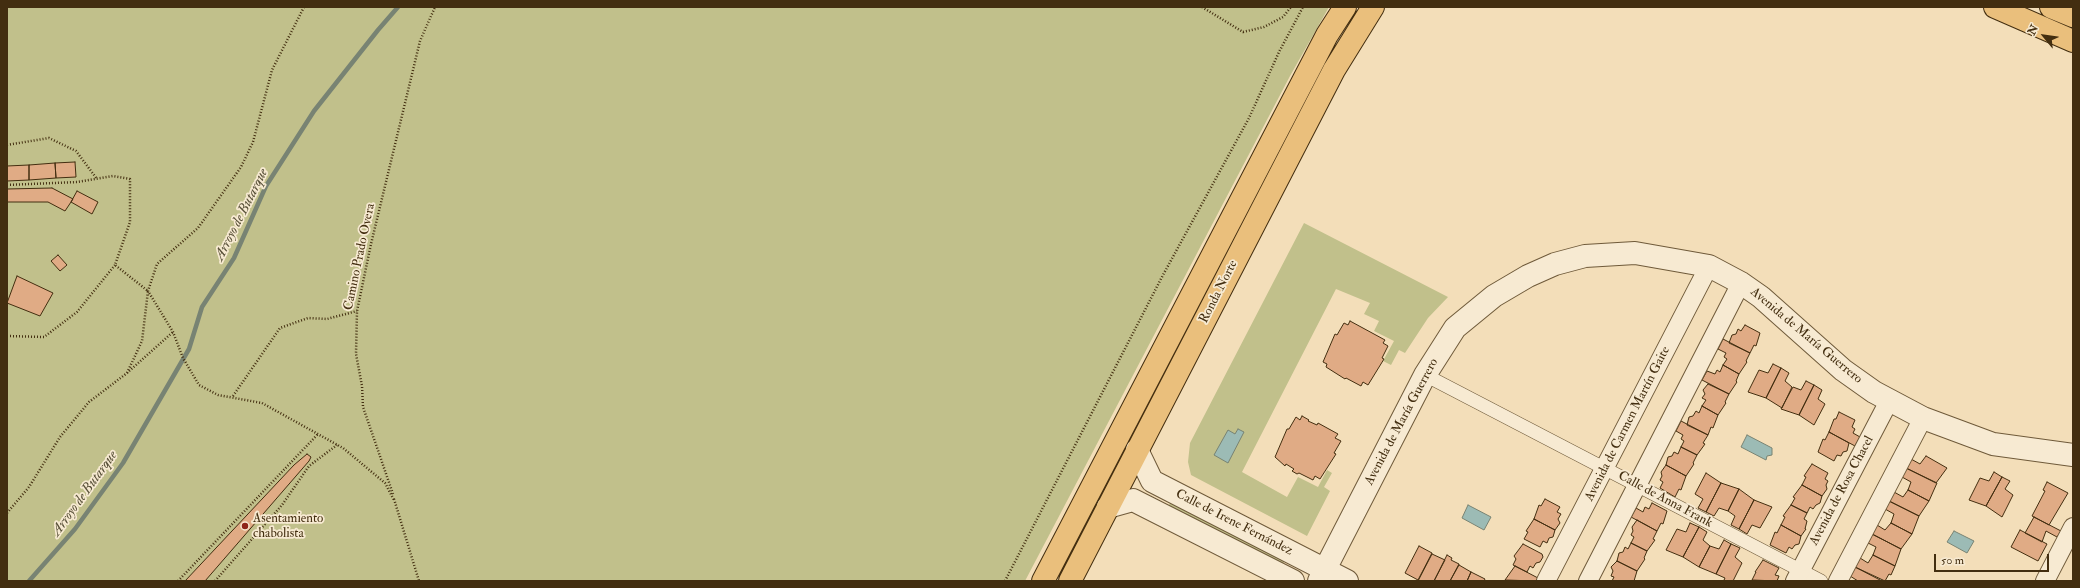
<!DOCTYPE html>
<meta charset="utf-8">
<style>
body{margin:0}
#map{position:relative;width:2080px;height:588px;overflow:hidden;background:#f3deb9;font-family:"IM FELL Double Pica",serif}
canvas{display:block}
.frame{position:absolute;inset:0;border:8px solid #432e10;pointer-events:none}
.north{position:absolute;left:2024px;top:16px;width:40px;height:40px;-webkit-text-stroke:3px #f7ead2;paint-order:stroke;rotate:299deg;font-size:11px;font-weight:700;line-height:16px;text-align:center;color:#432e10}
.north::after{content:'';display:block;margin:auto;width:14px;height:18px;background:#432e10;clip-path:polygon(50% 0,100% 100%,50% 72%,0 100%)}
.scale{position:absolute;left:1934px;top:554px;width:115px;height:18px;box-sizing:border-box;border:2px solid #432e10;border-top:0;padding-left:5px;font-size:12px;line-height:14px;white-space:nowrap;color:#432e10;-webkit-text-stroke:3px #f7ead2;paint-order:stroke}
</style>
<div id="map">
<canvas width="2080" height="588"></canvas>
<div class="frame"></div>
<div class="north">N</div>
<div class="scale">50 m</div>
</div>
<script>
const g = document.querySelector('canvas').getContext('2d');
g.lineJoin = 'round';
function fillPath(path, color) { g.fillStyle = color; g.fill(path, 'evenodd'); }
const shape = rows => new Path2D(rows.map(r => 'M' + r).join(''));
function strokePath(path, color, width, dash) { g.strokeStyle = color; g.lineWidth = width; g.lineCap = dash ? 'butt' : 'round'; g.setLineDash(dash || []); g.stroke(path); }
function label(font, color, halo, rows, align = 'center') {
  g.font = font + ' "IM FELL Double Pica",serif'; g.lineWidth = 3.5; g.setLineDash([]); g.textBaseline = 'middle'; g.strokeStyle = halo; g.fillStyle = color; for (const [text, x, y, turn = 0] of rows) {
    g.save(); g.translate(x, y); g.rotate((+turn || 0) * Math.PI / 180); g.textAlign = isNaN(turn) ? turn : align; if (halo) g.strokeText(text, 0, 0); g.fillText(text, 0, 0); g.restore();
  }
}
fillPath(shape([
 [7,7,1329,7,1290,76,1025,581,7,581],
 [1304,223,1448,297,1428,318,1405,353,1399,350,1391,365,1383,361,1394,341,1374,331,1379,321,1364,314,1370,303,1336,289,1242,472,1287,497,1298,477,1318,487,1327,470,1332,473,1324,487,1330,491,1307,536,1191,475,1188,462,1190,443],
 [1171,501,1285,560,1282,566,1168,507]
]), '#c1c08b');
const water = shape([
 [1238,429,1244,432,1228,463,1214,455,1228,430,1235,434,1238,429],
 [1747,435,1772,448,1772,455,1767,456,1766,460,1741,447,1747,435],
 [1468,505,1491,517,1484,530,1462,518,1468,505],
 [1954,531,1974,541,1967,553,1947,542,1954,531]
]);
fillPath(water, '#9cbbb5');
strokePath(water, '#788373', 1);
strokePath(shape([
 [29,581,75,529,123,463,189,349,202,307,234,258,266,186,314,111,378,30,398,7]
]), '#788373', 4.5);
const building = shape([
 [75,162,76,177,56,178,55,163,75,162],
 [55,163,56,178,29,180,29,165,55,163],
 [29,165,29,180,7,181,7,166,29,165],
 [52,188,73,199,65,211,48,202,7,202,7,189,52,188],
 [77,191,98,202,92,214,71,202,77,191],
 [58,255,67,265,60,271,51,261,58,255],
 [17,276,53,293,40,316,7,303,17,276],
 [1350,321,1385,340,1383,343,1388,346,1382,358,1384,359,1368,385,1363,382,1361,386,1346,378,1345,379,1326,367,1327,364,1323,362,1335,334,1337,335,1344,323,1348,325,1350,321],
 [1745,325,1760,333,1756,346,1754,345,1750,353,1729,343,1732,335,1736,334,1738,329,1741,331,1745,325],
 [1723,339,1750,353,1746,361,1747,362,1739,374,1723,365,1727,359,1724,357,1726,353,1718,349,1723,339],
 [1773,364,1781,368,1766,398,1748,392,1759,370,1768,373,1773,364],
 [1723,365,1739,374,1736,381,1737,382,1729,394,1702,380,1707,371,1715,374,1717,370,1720,372,1723,365],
 [1781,368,1789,373,1785,381,1792,387,1782,408,1766,398,1781,368],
 [1806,381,1814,385,1799,415,1781,409,1793,387,1801,390,1806,381],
 [1708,384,1729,394,1725,402,1726,403,1718,415,1702,406,1706,400,1702,398,1705,394,1703,390,1708,384],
 [1814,385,1822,390,1818,399,1825,404,1814,425,1799,415,1814,385],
 [1702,406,1718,415,1713,428,1711,427,1708,435,1687,425,1689,417,1693,416,1696,411,1699,413,1702,406],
 [1839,412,1855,420,1852,427,1855,429,1853,433,1860,437,1855,446,1829,432,1834,419,1836,419,1839,412],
 [1302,416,1309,420,1308,421,1317,425,1318,423,1338,434,1335,438,1341,441,1334,453,1336,454,1320,479,1315,476,1313,480,1299,473,1297,474,1292,471,1294,469,1286,464,1285,466,1275,457,1287,429,1289,429,1296,417,1300,420,1302,416],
 [1681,421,1708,435,1703,443,1705,444,1697,455,1681,447,1684,441,1681,439,1683,435,1676,431,1681,421],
 [1829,432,1849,443,1847,451,1843,452,1841,456,1837,455,1834,461,1818,452,1823,439,1825,440,1829,432],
 [1681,447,1697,455,1693,463,1694,464,1686,476,1666,465,1668,457,1672,456,1674,452,1678,454,1681,447],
 [307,454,311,457,309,461,205,581,185,581,294,465,307,454],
 [1926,456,1947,468,1936,483,1906,468,1911,459,1920,464,1926,456],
 [1812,464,1828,473,1825,479,1828,481,1826,485,1827,489,1822,496,1802,485,1806,477,1804,476,1812,464],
 [1666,465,1686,476,1681,490,1679,489,1675,497,1660,488,1663,482,1660,480,1662,476,1661,472,1666,465],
 [1906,468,1937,483,1929,501,1908,490,1911,482,1902,477,1906,468],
 [1994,472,2002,477,1986,506,1969,500,1980,478,1989,481,1994,472],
 [1706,473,1721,483,1706,512,1698,508,1703,499,1695,494,1706,473],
 [2002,477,2010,481,2005,489,2013,495,2002,517,1986,506,2002,477],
 [2047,482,2068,493,2049,525,2032,516,2045,491,2043,490,2047,482],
 [1721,483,1739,489,1728,511,1719,508,1714,516,1706,512,1721,483],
 [1802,485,1822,496,1820,503,1816,505,1813,509,1810,507,1807,513,1791,505,1795,498,1793,497,1802,485],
 [1739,489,1754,500,1739,529,1731,525,1735,516,1728,511,1739,489],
 [1908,490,1929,501,1919,516,1889,501,1894,492,1903,497,1908,490],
 [1545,499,1560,507,1557,512,1561,514,1558,519,1560,523,1555,530,1534,519,1539,505,1541,506,1545,499],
 [1754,500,1772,507,1760,528,1752,525,1747,534,1739,529,1754,500],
 [1889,501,1919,516,1912,534,1891,523,1894,514,1885,509,1889,501],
 [1652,503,1667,511,1663,524,1661,523,1657,531,1631,517,1636,508,1643,512,1645,507,1649,509,1652,503],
 [1791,505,1807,513,1804,519,1807,521,1805,529,1806,529,1801,536,1781,525,1785,517,1783,516,1791,505],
 [2034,517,2061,531,2057,537,2046,531,2042,542,2025,533,2034,517],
 [1534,519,1555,530,1553,537,1549,538,1547,543,1543,541,1540,547,1524,539,1528,532,1526,531,1534,519],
 [1637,520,1657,531,1653,539,1655,540,1647,551,1631,543,1634,537,1631,535,1633,531,1632,527,1637,520],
 [1690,523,1699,527,1683,557,1666,550,1677,529,1686,532,1690,523],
 [1891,523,1912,534,1901,549,1872,534,1877,525,1885,530,1891,523],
 [1781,525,1801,536,1799,544,1795,545,1792,549,1789,547,1786,553,1770,545,1775,532,1777,533,1781,525],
 [1699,527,1707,532,1703,540,1710,546,1699,567,1683,557,1699,527],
 [2020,530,2047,544,2038,561,2011,547,2020,530],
 [1872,534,1901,549,1895,566,1873,555,1876,547,1868,543,1872,534],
 [1724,540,1731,544,1716,574,1699,567,1710,546,1719,549,1724,540],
 [1631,543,1647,551,1644,558,1645,559,1637,571,1617,561,1619,553,1623,552,1625,547,1628,549,1631,543],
 [1523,544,1542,554,1543,557,1540,562,1536,563,1533,568,1530,566,1527,572,1513,565,1516,559,1514,556,1523,544],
 [1731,544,1740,548,1735,557,1742,563,1733,581,1726,581,1724,580,1725,578,1716,574,1731,544],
 [1419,546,1432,553,1418,580,1405,573,1419,546],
 [1432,554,1445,560,1434,581,1418,581,1432,554],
 [1447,555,1452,558,1451,560,1459,564,1450,581,1434,581,1447,555],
 [1873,555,1895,566,1891,575,1889,574,1885,581,1855,567,1860,558,1868,563,1873,555],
 [1763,560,1779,568,1775,575,1779,576,1777,581,1752,580,1756,572,1755,572,1763,560],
 [1617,561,1637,571,1634,581,1612,581,1614,577,1611,576,1613,571,1611,567,1617,561],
 [1459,565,1471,572,1467,581,1450,581,1459,565],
 [1515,566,1538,578,1536,581,1505,580,1515,566],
 [1855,567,1882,581,1858,581,1850,576,1855,567],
 [1471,572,1485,579,1484,581,1467,581,1471,572]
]);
fillPath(building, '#e0ab85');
strokePath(building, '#432e10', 1);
const pedestrian = shape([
 [1425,375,1821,581]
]);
const minor = shape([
 [1546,581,1709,266],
 [1588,581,1741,283],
 [1795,581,1889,401],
 [1838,581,1923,418],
 [2045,581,2073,527]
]);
const tertiary = shape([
 [1137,450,1152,481,1347,581],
 [1108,507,1133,500,1293,581],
 [1319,581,1425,375,1455,328,1494,296,1528,276,1555,264,1585,256,1635,253,1709,266,1741,283,1761,297,1843,370,1874,392,1923,418,1993,444,2073,455]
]);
const primary = shape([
 [1995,7,2073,41],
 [2051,7,2073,16],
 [1043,581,1327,35,1345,7],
 [1070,581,1334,70,1373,7]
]);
strokePath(pedestrian, '#6f5a3a', 14);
strokePath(minor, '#6f5a3a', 20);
strokePath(tertiary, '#6f5a3a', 24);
strokePath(primary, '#432e10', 24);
strokePath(shape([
 [304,7,272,70,253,142,241,167,198,228,157,264,148,291,173,332,183,358,199,385,218,395,262,403,343,448,385,483,394,500],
 [1202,7,1243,32,1264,27,1283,17,1291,7],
 [7,145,49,138,76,151,97,179],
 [7,185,77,182,113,176,130,179,130,222,115,265,148,291,142,341,127,373],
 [7,336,44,337,77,312,115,265],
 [233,396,280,328,308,318,327,319,357,311],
 [393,494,363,407,362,386,356,354,357,311,371,244,420,41,435,7],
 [394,499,419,581],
 [7,513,29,487,60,437,89,402,127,373,173,332],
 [178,581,318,434],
 [215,581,282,505,309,466,337,445],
 [1005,581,1163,275,1249,118,1279,52,1303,7]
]), '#432e10', 2.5, [1, 2]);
strokePath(pedestrian, '#f7ead2', 13);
strokePath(minor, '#f7ead2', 18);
strokePath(tertiary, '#f7ead2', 22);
strokePath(primary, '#eabf7c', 22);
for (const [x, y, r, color] of [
 [245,526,4,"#8f2418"]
]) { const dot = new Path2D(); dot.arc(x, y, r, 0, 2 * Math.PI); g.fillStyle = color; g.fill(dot); strokePath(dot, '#f7ead2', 1.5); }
label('13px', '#432e10', '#f7ead2', [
 ["Camino Prado Overa",360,257,-78],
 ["Ronda Norte",1219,292,-63],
 ["Avenida de María Guerrero",1806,336,40],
 ["Avenida de María Guerrero",1402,422,-62],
 ["Avenida de Carmen Martín Gaite",1628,424,-63],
 ["Avenida de Rosa Chacel",1842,491,-62],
 ["Calle de Anna Frank",1665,500,28],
 ["Calle de Irene Fernández",1234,523,27]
]);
label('13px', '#432e10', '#f7ead2', [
 ["Asentamiento",253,519],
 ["chabolista",253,534]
], 'left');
label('italic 14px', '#595139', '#f7ead2', [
 ["Arroyo de Butarque",242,215,-63],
 ["Arroyo de Butarque",85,494,-54]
]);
</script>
